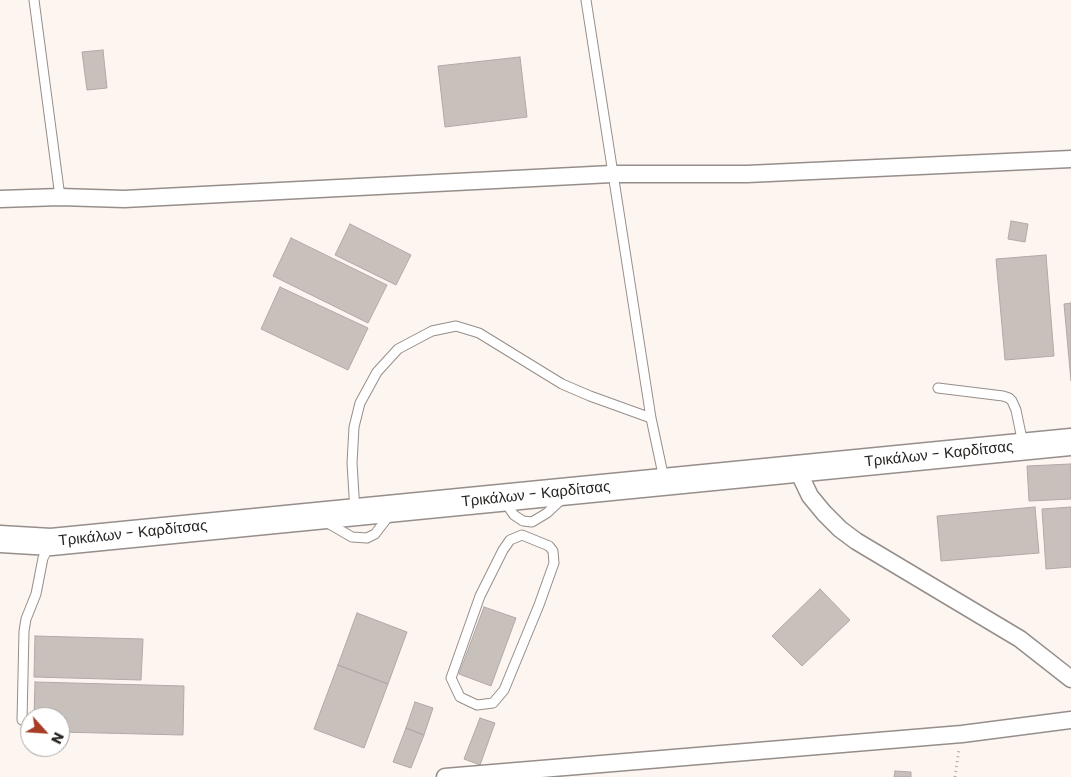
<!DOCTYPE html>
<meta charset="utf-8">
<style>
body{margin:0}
#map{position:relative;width:1071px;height:777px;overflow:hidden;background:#fdf5f0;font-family:Poppins,sans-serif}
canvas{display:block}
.north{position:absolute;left:20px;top:707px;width:50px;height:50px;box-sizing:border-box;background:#fff;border:1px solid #a9a7a7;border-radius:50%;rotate:116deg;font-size:14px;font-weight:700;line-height:20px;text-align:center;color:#272422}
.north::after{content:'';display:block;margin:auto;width:18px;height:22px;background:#a63d24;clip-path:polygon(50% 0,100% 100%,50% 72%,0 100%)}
</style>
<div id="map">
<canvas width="1071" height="777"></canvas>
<div class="north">N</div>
</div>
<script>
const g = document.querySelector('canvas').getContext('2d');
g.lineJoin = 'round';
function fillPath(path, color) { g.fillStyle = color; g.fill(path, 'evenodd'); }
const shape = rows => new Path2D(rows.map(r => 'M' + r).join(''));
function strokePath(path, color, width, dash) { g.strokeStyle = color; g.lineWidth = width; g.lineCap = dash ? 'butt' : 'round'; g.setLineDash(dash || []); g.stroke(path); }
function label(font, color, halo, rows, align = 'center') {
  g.font = font + ' Poppins,sans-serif'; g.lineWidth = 4; g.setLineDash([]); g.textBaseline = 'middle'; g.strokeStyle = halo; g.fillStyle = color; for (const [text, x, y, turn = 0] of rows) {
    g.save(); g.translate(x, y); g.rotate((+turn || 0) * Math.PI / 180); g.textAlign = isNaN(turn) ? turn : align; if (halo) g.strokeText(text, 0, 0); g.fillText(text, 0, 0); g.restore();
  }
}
const building = shape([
 [103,50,107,88,87,90,82,52,103,50],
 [520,57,527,117,445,127,438,66,520,57],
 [1011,221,1028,224,1025,242,1008,239,1011,221],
 [350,224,411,255,396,285,335,255,350,224],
 [291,238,387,285,368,323,273,276,291,238],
 [1046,255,1054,356,1005,360,996,259,1046,255],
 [280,287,368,328,348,370,261,329,280,287],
 [1071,303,1071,381,1064,304,1071,303],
 [1071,464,1071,499,1029,501,1027,466,1071,464],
 [1035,507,1039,553,941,561,937,516,1035,507],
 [1071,507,1071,567,1046,569,1042,509,1071,507],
 [820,589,850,620,802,666,772,636,820,589],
 [484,607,516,618,491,686,459,674,484,607],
 [357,613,407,632,388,684,338,665,357,613],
 [35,636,143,639,141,680,34,677,35,636],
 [338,665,388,684,364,748,314,729,338,665],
 [35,682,184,686,183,735,60,732,60,717,34,717,35,682],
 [415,702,433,708,424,735,406,728,415,702],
 [480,718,495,723,480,765,464,759,480,718],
 [406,728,424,735,411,768,393,762,406,728],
 [895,771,911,772,911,777,894,777,895,771]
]);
fillPath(building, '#c8c0bb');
strokePath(building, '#b1a9a5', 1);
const service = shape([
 [34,0,60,197],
 [586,0,651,418,664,479],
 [938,388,1003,396,1009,398,1012,401,1016,410,1023,444],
 [505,502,514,515,523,521,532,522,547,513,562,499],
 [355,511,352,463,354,427,360,403,377,372,398,349,432,331,456,326,479,333,562,384,590,396,651,418],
 [326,522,352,537,367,538,375,534,391,513],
 [522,535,549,546,553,551,554,563,539,605,504,690,493,703,477,705,460,697,451,678,480,596,503,550,510,540,522,535],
 [22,720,24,631,26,619,36,594,43,558,50,545]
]);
const minor = shape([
 [0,199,60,197,124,199,612,174,747,174,1071,159],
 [797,469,810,496,824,513,840,529,856,541,1020,639,1071,679],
 [445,777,962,734,1071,720]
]);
const primary = shape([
 [0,539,51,542,1071,442]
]);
strokePath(service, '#968e8a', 11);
strokePath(minor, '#968e8a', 19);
strokePath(primary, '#968e8a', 29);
strokePath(shape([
 [955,777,959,749]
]), '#b1aba7', 3, [1, 4]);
strokePath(service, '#fff', 9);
strokePath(minor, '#fff', 16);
strokePath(primary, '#fff', 26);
label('15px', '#272422', '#fff', [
 ["Τρικάλων - Καρδίτσας",939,455,-6],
 ["Τρικάλων - Καρδίτσας",536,495,-6],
 ["Τρικάλων - Καρδίτσας",133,534,-6]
]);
</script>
